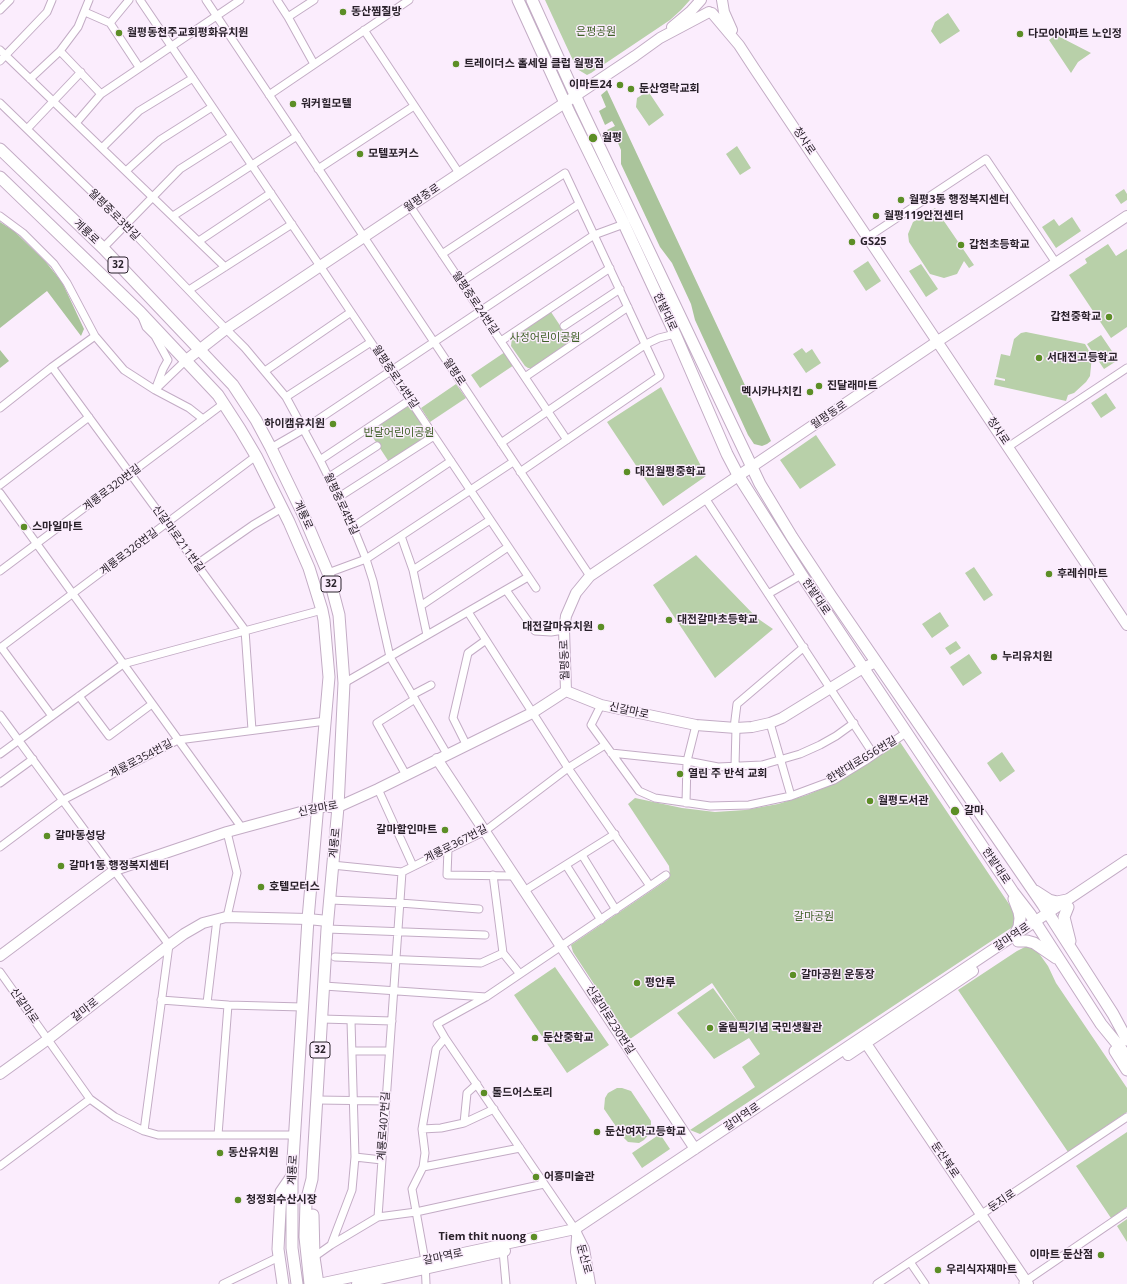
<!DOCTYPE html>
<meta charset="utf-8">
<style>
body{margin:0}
canvas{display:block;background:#fbedfd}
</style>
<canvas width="1127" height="1284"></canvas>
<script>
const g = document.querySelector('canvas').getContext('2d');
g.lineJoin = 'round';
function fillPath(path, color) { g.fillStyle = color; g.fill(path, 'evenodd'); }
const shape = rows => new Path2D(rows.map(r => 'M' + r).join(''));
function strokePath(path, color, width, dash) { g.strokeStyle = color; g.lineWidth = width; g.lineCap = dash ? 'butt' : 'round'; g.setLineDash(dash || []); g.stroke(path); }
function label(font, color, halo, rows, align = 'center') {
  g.font = font + ' "Open Sans","Noto Sans KR",sans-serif'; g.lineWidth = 3; g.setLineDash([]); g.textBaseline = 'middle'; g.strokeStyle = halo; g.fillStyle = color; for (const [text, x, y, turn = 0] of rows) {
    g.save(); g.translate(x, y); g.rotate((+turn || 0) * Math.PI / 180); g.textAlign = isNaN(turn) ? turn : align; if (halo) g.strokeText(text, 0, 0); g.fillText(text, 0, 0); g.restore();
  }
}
fillPath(shape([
 [545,0,690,0,681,10,670,20,591,73,587,75,577,69],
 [948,13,960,31,940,44,931,31,935,22],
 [1056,35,1091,53,1078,62,1071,73,1049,40],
 [648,91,664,115,649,126,636,107,637,98],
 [737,146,751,168,740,175,726,154],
 [1124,189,1127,194,1127,200,1121,204,1115,195],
 [935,208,974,265,969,268,964,261,957,274,944,278,930,274,909,242,908,234,913,222,924,216,933,216,930,211],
 [1072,217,1081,231,1056,248,1042,227,1054,219,1059,226],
 [1108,244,1116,256,1127,249,1127,327,1111,338,1069,275,1087,263,1085,259],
 [868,261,881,281,866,291,853,271],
 [921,264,938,289,926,297,909,271],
 [551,312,571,342,532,368,528,368,525,366,511,346,512,338],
 [1026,332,1085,344,1092,356,1090,376,1086,382,1074,393,1068,395,1066,401,994,385,995,379,1005,381,1005,379,996,377,1001,354,1010,356,1014,339,1021,333],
 [1101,335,1118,360,1104,369,1087,344],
 [802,348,806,353,812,349,821,363,806,373,793,354],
 [505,352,514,365,480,388,471,375],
 [456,384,466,398,430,422,421,408],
 [661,387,706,476,663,506,607,422],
 [1106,393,1116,408,1101,418,1091,403],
 [409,403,430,435,389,462,368,430],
 [816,435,836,465,800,489,780,460],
 [696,555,757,618,773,629,715,678,653,585],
 [974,567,993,595,984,601,965,573],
 [940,612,949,626,932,638,922,624],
 [956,641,961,648,950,655,945,648],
 [969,654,982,673,963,686,950,667],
 [900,742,1011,907,1014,914,1014,926,700,1134,690,1130,755,1087,742,1067,760,1054,749,1038,714,1059,677,1013,713,988,741,1026,712,983,630,1039,573,952,571,945,667,880,670,875,669,866,628,804,635,798,682,808,715,812,745,810,778,804,807,795,838,782],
 [1002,752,1015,771,1000,782,987,763],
 [1027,946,1032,947,1038,952,1048,966,1056,983,1127,1088,1127,1112,1068,1152,958,990,1017,951],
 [555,967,609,1045,567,1073,514,995],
 [617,1088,622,1088,631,1091,651,1121,651,1132,644,1140,639,1143,628,1142,624,1138,604,1109,605,1098,608,1093],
 [1127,1132,1127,1207,1111,1218,1076,1166],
 [660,1134,670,1149,642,1168,632,1153],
 [1127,1219,1127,1242,1117,1226]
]), '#b8d0a9');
fillPath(shape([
 [607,90,771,441,767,444,762,446,754,444,748,435,695,320,691,304,672,263,660,247,621,164,621,150,615,136,611,137,607,130,615,126,612,121,605,125,599,111,606,107,601,95],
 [0,222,14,231,45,261,62,282,84,329,81,336,47,291,0,328],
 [0,350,9,361,0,368]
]), '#aac49b');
const street = shape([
 [140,0,320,266,536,588],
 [206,0,590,576],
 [277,0,288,17,314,64],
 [0,10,10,0],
 [85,12,110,23,139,67],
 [288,17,314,0],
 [110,23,129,0],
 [364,30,459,173],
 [0,50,225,267],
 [60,51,101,94],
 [0,61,47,12,52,0],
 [30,79,60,51,78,27,89,0],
 [269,95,409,0],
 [0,103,126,225,226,329,245,348,286,397,320,460,353,527,366,559,373,581,390,657,447,754],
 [76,123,101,94,240,0],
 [27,129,81,72],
 [102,148,139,111,193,78],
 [318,169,414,106],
 [126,171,160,140,212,107],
 [410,206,567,440],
 [0,216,23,233,54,264,67,283,95,336,124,370,155,390,189,408,203,419],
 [173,216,297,136],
 [868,237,986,159,1056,263],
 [199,241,271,193],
 [103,248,180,169,232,136],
 [442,254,565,173,660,376,520,472],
 [461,282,579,204],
 [189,290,292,224],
 [142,317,146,327,155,336,168,360,163,369,155,390],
 [564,326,620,289],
 [501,341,610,268],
 [52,367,245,630,252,730],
 [265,371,351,312],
 [525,377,628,307],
 [157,388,185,361],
 [286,397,371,342],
 [0,408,52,367,95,336],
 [501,443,646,344,659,338,675,334],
 [1008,447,1127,368],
 [271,448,304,429,594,235,624,224],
 [320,460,410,400],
 [329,477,377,446],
 [0,485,89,417],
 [0,493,242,828],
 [339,497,434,436],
 [705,498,874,755],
 [353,527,451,461],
 [401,536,413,570,427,635],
 [197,564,253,525,282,508],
 [413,570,490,520],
 [0,571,223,404],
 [328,573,366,559,513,462],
 [506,590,535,631,551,632,564,630],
 [768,594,796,578,801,574],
 [422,605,508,547],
 [468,612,568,768,650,886,486,997,437,1024,445,1038,575,1229],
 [1,647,52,716],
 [0,648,256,456],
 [344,683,528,577],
 [412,695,431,685],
 [79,696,109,736,152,704],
 [601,705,591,725,639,791,655,798,710,806,749,805,791,796,834,780,865,761,907,732],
 [0,715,169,945,144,1131],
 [770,723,791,796],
 [734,728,737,704,804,647],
 [466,744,453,718,468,653,486,640],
 [611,753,687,761,718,767,762,765,800,754,820,745,836,736,854,723],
 [0,754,123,664,322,610],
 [735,766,736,728],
 [406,775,377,723,415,699],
 [0,783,33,759],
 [378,789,413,866],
 [686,803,687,761,696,725],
 [227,832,237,873,227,917],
 [0,847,63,800,178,740,326,721],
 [448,849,447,875,515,876],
 [582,855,616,910],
 [332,865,402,872,485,831,568,768,605,745],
 [566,865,601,920],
 [493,875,503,953,520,974],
 [650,886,666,875],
 [524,891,615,834],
 [330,900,400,903,479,909],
 [327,929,485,935],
 [335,957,481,963,503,953],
 [0,972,90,1099,115,1117,144,1131,158,1135,296,1135],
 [324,986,486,997],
 [161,1000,228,1005,302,1007],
 [207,1003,217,919],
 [322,1019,392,1021],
 [352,1051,389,1051],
 [317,1100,386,1101],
 [464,1123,467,1093,477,1084],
 [422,1129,441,1128,464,1123,494,1109],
 [218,1135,228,1005],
 [355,1157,382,1160],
 [0,1166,90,1099],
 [423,1167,520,1148],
 [378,1217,402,872],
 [331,1245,352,1190,355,1157,351,1021],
 [503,1251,506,1284],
 [314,1257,331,1245,378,1217,416,1212,544,1184],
 [910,1262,925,1284],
 [1023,1283,1127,1212],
 [223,1284,279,1257],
 [426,1284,425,1261,412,1189,423,1167,425,1153,422,1129,436,1049,445,1038],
 [877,1284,1127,1117]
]);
const secondary = shape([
 [722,0,724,12,732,30],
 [712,13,739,45,754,68,1127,625],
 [672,27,691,11,701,0],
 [185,361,226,329,635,56,660,38,709,12],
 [566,691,564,630,566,616,576,593,590,576,938,341,1127,216],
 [566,691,601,705,696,725,736,728,752,727,770,723,782,718,863,668,876,662],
 [437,759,695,1149],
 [0,956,115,870,227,832,319,807,338,807,378,789,532,713,566,691],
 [863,1039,1028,1284],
 [848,1055,973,971],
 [0,1074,47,1040,169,945,184,934,203,923,226,917,308,919,328,921],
 [575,1229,577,1235,584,1249,590,1284],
 [577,1237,576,1252,582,1284],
 [319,1284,575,1229,1127,860],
 [357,1284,505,1251]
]);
const primary = shape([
 [518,0,570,114,624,224,675,334,727,454,738,475,801,574,850,648,1013,892,1030,914,1101,1024,1119,1046,1127,1057],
 [532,0,581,108,760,484,792,537,831,596,1043,905,1113,1014,1127,1040],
 [0,149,103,248,233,385,256,420,271,448,303,514,328,573,339,615,344,683,338,807,327,929,312,1179,306,1202,305,1237,310,1284],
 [0,177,140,312,218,395,240,429,256,456,289,522,309,568,322,610,324,620,329,677,308,919,292,1176,292,1248,297,1284],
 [1035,891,1049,900,1057,902,1067,900],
 [1014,899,1019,912,1020,918,1019,927,1014,936],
 [1068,907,1064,917,1070,941],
 [1018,941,1027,941,1034,943,1056,958],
 [1115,1051,1127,1070],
 [313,1215,314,1257,318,1284],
 [283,1284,278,1249,281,1192,292,1176]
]);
strokePath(street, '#c3acc5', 9);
strokePath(secondary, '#c3acc5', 12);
strokePath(primary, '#c3acc5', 13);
strokePath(street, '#fff', 7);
strokePath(secondary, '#fff', 10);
strokePath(primary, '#fff', 11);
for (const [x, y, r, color] of [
 [343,12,4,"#5c8e26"],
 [119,33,4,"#5c8e26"],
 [1020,34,4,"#5c8e26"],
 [456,64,4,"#5c8e26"],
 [620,85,4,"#5c8e26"],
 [631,89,4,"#5c8e26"],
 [293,104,4,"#5c8e26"],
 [593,138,5,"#5c8e26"],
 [360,154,4,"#5c8e26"],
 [901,200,4,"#5c8e26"],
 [876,216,4,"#5c8e26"],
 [852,242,4,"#5c8e26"],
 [961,245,4,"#5c8e26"],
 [1109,317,4,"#5c8e26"],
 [1039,358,4,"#5c8e26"],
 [819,386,4,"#5c8e26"],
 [810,392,4,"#5c8e26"],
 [333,424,4,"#5c8e26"],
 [627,472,4,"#5c8e26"],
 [24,527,4,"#5c8e26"],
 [1049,574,4,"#5c8e26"],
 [669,620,4,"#5c8e26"],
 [601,627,4,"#5c8e26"],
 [994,657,4,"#5c8e26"],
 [680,774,4,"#5c8e26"],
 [870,801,4,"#5c8e26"],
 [955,811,5,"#5c8e26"],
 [445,830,4,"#5c8e26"],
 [47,836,4,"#5c8e26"],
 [61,866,4,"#5c8e26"],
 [261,887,4,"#5c8e26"],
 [793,975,4,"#5c8e26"],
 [637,983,4,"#5c8e26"],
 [710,1028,4,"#5c8e26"],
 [535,1038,4,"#5c8e26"],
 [484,1093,4,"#5c8e26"],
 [597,1132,4,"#5c8e26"],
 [220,1153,4,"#5c8e26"],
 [536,1177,4,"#5c8e26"],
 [238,1200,4,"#5c8e26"],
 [534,1237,4,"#5c8e26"],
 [1101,1255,4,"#5c8e26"],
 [938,1270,4,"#5c8e26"]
]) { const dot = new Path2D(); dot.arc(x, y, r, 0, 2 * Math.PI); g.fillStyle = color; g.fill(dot); strokePath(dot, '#fbedfd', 1.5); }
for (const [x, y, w] of [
 [118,265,20],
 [331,584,20],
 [320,1050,20]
]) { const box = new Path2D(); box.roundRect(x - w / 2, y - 8, w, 16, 3); g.fillStyle = '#fbedfd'; g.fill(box); strokePath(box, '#29212a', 1); }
label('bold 10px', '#29212a', null, [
 ["32",118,265],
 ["32",331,584],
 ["32",320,1050]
]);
label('bold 11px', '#29212a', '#fbedfd', [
 ["동산찜질방",351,12],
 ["월평동천주교회평화유치원",127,33],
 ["다모아아파트 노인정",1028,34],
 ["트레이더스 홀세일 클럽 월평점",464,64],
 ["이마트24",612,85,"right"],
 ["둔산영락교회",639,89],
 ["워커힐모텔",301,104],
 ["월평",602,138],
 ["모텔포커스",368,154],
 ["월평3동 행정복지센터",909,200],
 ["월평119안전센터",884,216],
 ["GS25",860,242],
 ["갑천초등학교",969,245],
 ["갑천중학교",1101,317,"right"],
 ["서대전고등학교",1047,358],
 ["진달래마트",827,386],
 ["멕시카나치킨",802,392,"right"],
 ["하이캠유치원",325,424,"right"],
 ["대전월평중학교",635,472],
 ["스마일마트",32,527],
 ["후레쉬마트",1057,574],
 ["대전갈마초등학교",677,620],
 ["대전갈마유치원",593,627,"right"],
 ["누리유치원",1002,657],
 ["열린 주 반석 교회",688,774],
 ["월평도서관",878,801],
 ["갈마",964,811],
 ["갈마할인마트",437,830,"right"],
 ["갈마동성당",55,836],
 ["갈마1동 행정복지센터",69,866],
 ["호텔모터스",269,887],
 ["갈마공원 운동장",801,975],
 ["평안루",645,983],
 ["올림픽기념 국민생활관",718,1028],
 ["둔산중학교",543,1038],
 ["톨드어스토리",492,1093],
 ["둔산여자고등학교",605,1132],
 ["동산유치원",228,1153],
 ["어흥미술관",544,1177],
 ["청정회수산시장",246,1200],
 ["Tiem thit nuong",526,1237,"right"],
 ["이마트 둔산점",1093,1255,"right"],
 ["우리식자재마트",946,1270]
], 'left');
label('11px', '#406128', '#fbedfd', [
 ["은평공원",596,32],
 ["사정어린이공원",545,338],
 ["반달어린이공원",399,433],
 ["갈마공원",814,917]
]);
label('11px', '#29212a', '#fbedfd', [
 ["청사로",804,141,56],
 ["월평중로",422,198,-34],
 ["월평중로3번길",114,215,45],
 ["계룡로",86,232,44],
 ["월평중로24번길",475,303,56],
 ["한밭대로",665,312,65],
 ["월평로",454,372,56],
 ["월평중로14번길",395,377,56],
 ["월평동로",829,415,-34],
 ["청사로",998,431,56],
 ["계룡로320번길",112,488,-37],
 ["월평중로4번길",341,504,65],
 ["계룡로",303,515,65],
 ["신갈마로211번길",178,539,54],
 ["계룡로326번길",129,552,-37],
 ["한밭대로",816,597,56],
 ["월평동로",565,660,-92],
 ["신갈마로",629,711,12],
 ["계룡로354번길",141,759,-28],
 ["한밭대로656번길",862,760,-31],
 ["신갈마로",318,809,-11],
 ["계룡로",335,843,-84],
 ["계룡로367번길",456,844,-27],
 ["한밭대로",996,866,56],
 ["갈마역로",1012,937,-34],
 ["신갈마로",24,1006,55],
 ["갈마로",85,1010,-38],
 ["신갈마로230번길",610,1020,57],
 ["갈마역로",742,1117,-34],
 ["계룡로407번길",384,1126,-86],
 ["둔산북로",945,1160,56],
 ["계룡로",293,1170,-87],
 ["둔지로",1002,1201,-34],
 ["갈마역로",443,1257,-12],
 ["둔산로",584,1259,75]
]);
</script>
